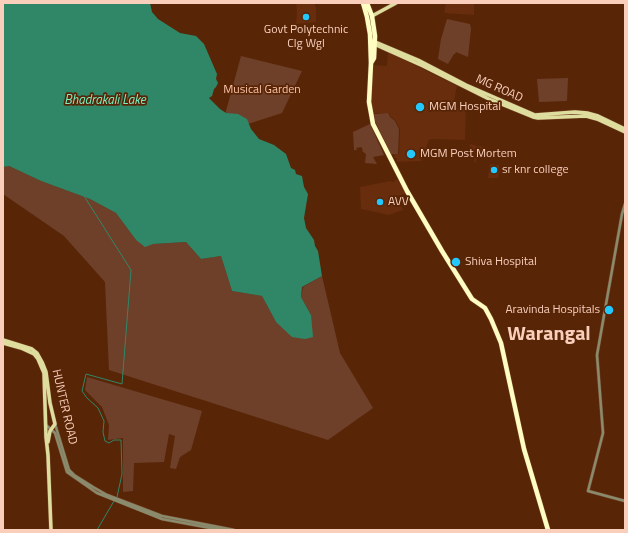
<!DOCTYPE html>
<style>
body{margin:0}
#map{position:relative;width:628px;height:533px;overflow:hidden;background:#582507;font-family:"Titillium Web",sans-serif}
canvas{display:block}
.frame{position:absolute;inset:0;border:4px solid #f9cfbc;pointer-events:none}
</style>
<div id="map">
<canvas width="628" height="533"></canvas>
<div class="frame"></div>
</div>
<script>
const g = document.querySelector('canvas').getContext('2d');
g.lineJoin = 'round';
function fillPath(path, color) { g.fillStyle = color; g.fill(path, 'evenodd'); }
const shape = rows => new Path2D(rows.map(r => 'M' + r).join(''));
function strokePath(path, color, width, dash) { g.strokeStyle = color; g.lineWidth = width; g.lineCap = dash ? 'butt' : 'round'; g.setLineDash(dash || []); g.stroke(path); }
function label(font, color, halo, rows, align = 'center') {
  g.font = font + ' "Titillium Web",sans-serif'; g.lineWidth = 3.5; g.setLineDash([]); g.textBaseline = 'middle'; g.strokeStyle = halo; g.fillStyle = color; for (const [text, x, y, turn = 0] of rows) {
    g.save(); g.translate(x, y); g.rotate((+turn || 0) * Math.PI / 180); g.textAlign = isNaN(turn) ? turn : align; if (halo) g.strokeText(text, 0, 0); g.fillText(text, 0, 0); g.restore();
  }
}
fillPath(shape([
 [296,3,314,3,316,8,316,22,296,24,297,13],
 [446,3,474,3,474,15,444,13],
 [388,52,457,86,453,107,466,109,465,140,432,139,429,140,421,161,397,162,397,158,395,158,394,154,399,154,400,129,396,121,390,116,389,113,373,113,371,98,373,65,387,66],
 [470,144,475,145,476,146,486,147,486,151,477,151,476,163,474,162,475,152,470,152],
 [490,164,499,165,499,170,501,172,499,173,498,178,488,178],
 [397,179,407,194,405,194,397,196,403,210,389,215,361,209,360,187,390,181,393,182]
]), '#672d0c');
fillPath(shape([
 [447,19,470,24,471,29,468,57,456,52,455,54,454,54,448,64,438,59,441,39],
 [241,56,302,71,282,113,220,133],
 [568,78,567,101,539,102,537,79],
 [388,113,390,117,395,121,399,129,398,154,391,154,375,121,374,114],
 [370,124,384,155,373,157,377,164,365,163,366,154,362,151,363,150,361,147,356,148,357,150,354,150,353,132],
 [9,166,41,181,90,199,116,213,136,240,153,244,186,242,201,259,221,256,232,291,262,296,276,322,311,315,301,297,303,287,322,276,340,353,373,408,328,440,109,370,105,282,64,236,3,194,3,167],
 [87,377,202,411,191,450,180,457,176,469,170,468,175,436,169,434,164,462,134,463,133,491,123,492,123,438,108,440,109,425,102,407,85,390]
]), '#6f4029');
fillPath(shape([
 [3,3,150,3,152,12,158,19,180,33,196,36,204,44,217,74,216,79,218,83,216,87,214,89,212,96,209,98,220,109,226,113,238,114,247,119,251,129,259,139,274,145,286,154,291,168,295,170,296,174,302,176,304,187,308,194,304,218,306,228,314,240,315,246,318,251,322,276,302,287,301,297,311,315,313,337,305,339,292,337,276,322,262,296,232,291,221,256,201,259,186,242,153,244,145,247,136,240,116,213,90,199,41,181,9,166,3,167]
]), '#308768');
strokePath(shape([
 [84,196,131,270,122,384,86,374,82,391,87,398,98,408,104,421,103,432,105,441,109,443,114,440,121,440,122,474,117,497],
 [97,530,114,501]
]), '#308768', 1);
const minor = shape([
 [625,204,622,214,597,355,603,433,588,491,625,501],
 [55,424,69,470,74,475,93,487,107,495,162,516,234,530],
 [46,425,55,433,67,472,97,493,162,519,221,530]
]);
const major = shape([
 [372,16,396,3],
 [373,41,418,60,466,85,535,115,575,112,587,113,598,116,625,129],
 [374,44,423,66,489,99,533,117,538,118,586,116,597,119,625,132],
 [3,340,32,349,37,353,42,362,46,372,50,403,55,424,50,431,48,442],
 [3,343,21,348,34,354,38,359,44,373,46,437,48,455,51,530]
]);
const highway = shape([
 [363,3,367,17,370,34,371,63,369,102,373,124,407,191,442,251,472,299,485,308,491,319,501,343,524,449,548,530],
 [367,3,372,16,375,36,374,58,371,63]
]);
strokePath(minor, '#754428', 3.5);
strokePath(major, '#754428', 4.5);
strokePath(highway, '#754428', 5.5);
strokePath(minor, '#8a8a6c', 2.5);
strokePath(major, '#dfdd9e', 3.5);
strokePath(highway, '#fffdc1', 4.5);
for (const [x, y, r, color] of [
 [306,17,4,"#23c9fe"],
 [420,107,5,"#23c9fe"],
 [411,154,5,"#23c9fe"],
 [494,170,4,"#23c9fe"],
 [380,202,4,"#23c9fe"],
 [456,262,5,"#23c9fe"],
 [609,310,5,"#23c9fe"]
]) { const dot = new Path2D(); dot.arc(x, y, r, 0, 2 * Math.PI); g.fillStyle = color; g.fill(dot); strokePath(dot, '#582507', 1.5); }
label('12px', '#f9cfbc', '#582507', [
 ["Govt Polytechnic",306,30,"center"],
 ["Clg Wgl",306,44,"center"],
 ["MGM Hospital",429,107],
 ["MGM Post Mortem",420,154],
 ["sr knr college",502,170],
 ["AVV",388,202],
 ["Shiva Hospital",465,262],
 ["Aravinda Hospitals",600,310,"right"]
], 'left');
label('12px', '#f9cfbc', '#582507', [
 ["MG ROAD",499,89,24],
 ["HUNTER ROAD",64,407,77]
]);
label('12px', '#fcc3a8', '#582507', [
 ["Musical Garden",262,90]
]);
label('italic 13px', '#7af1c4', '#582507', [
 ["Bhadrakali Lake",105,101]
]);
label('bold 20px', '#f9cfbc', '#582507', [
 ["Warangal",549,335]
]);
</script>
